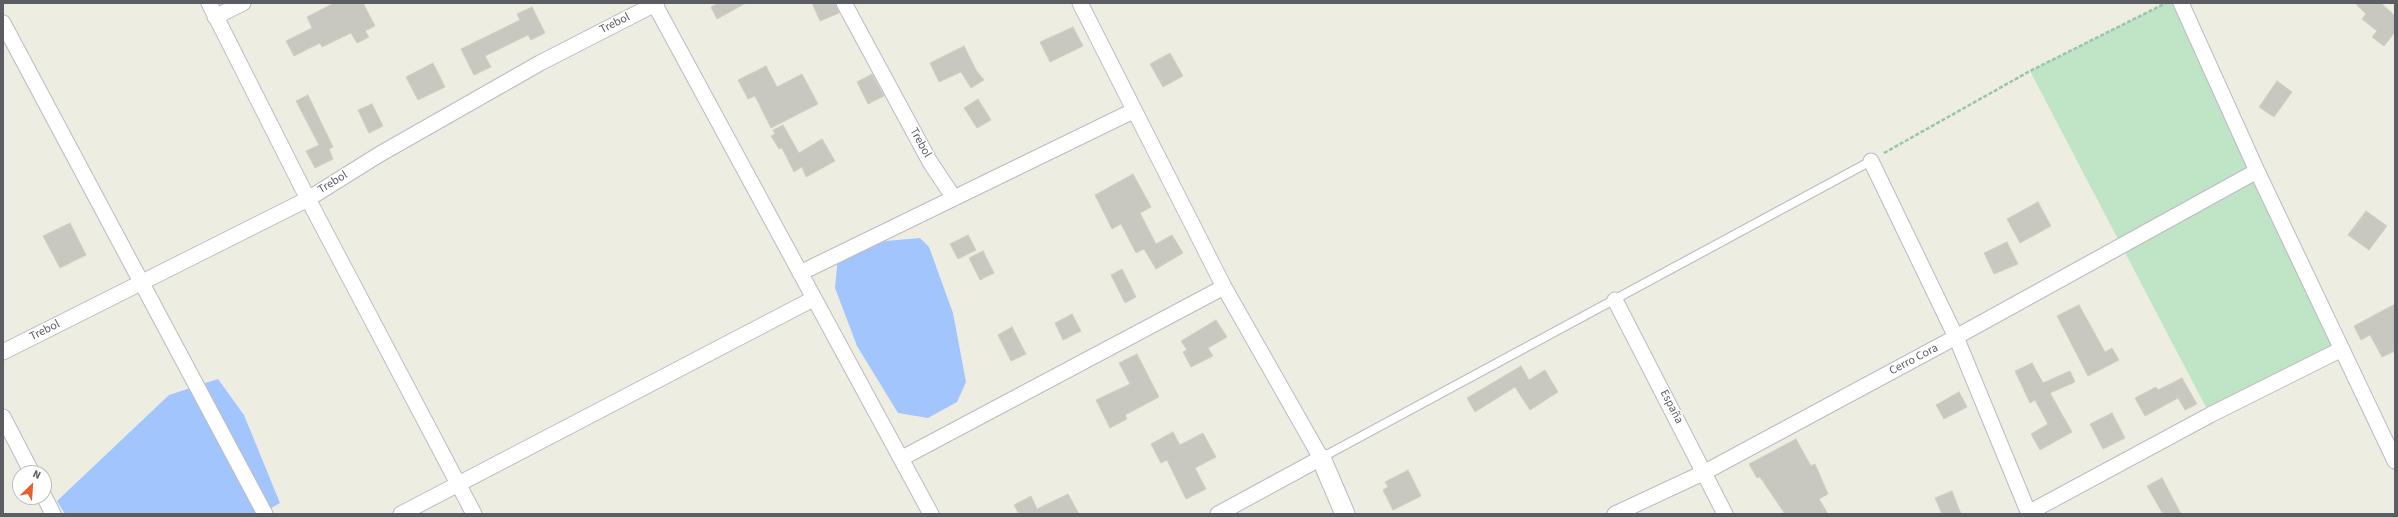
<!DOCTYPE html>
<meta charset="utf-8">
<style>
body{margin:0}
#map{position:relative;width:2398px;height:517px;overflow:hidden;background:#edede2;font-family:"Source Sans 3",sans-serif}
canvas{display:block}
.frame{position:absolute;inset:0;border:4px solid #5b5d63;pointer-events:none}
.north{position:absolute;left:12px;top:465px;width:40px;height:40px;box-sizing:border-box;background:#fff;border:1px solid #bdbec1;border-radius:50%;rotate:25deg;font-size:11px;font-weight:700;line-height:16px;text-align:center;color:#5b5d63}
.north::after{content:'';display:block;margin:auto;width:14px;height:18px;background:#e55f31;clip-path:polygon(50% 0,100% 100%,50% 72%,0 100%)}
</style>
<div id="map">
<canvas width="2398" height="517"></canvas>
<div class="frame"></div>
<div class="north">N</div>
</div>
<script>
const g = document.querySelector('canvas').getContext('2d');
g.lineJoin = 'round';
function fillPath(path, color) { g.fillStyle = color; g.fill(path, 'evenodd'); }
const shape = rows => new Path2D(rows.map(r => 'M' + r).join(''));
function strokePath(path, color, width, dash) { g.strokeStyle = color; g.lineWidth = width; g.lineCap = dash ? 'butt' : 'round'; g.setLineDash(dash || []); g.stroke(path); }
function label(font, color, halo, rows, align = 'center') {
  g.font = font + ' "Source Sans 3",sans-serif'; g.lineWidth = 3; g.setLineDash([]); g.textBaseline = 'middle'; g.strokeStyle = halo; g.fillStyle = color; for (const [text, x, y, turn = 0] of rows) {
    g.save(); g.translate(x, y); g.rotate((+turn || 0) * Math.PI / 180); g.textAlign = isNaN(turn) ? turn : align; if (halo) g.strokeText(text, 0, 0); g.fillText(text, 0, 0); g.restore();
  }
}
fillPath(shape([
 [2166,3,2181,3,2342,349,2210,415,2030,71]
]), '#bfe4c6');
fillPath(shape([
 [920,238,929,247,953,313,966,382,957,402,928,418,898,413,857,346,835,288,838,257,886,241],
 [218,379,244,415,280,503,261,514,65,514,57,501,169,395]
]), '#a3c5fd');
const building = shape([
 [334,3,363,3,375,26,365,31,369,37,357,43,351,33,322,47,320,43,294,56,286,41,312,28,307,17,334,3],
 [718,3,746,3,717,19,711,7,718,3],
 [812,3,835,3,839,13,820,21,812,3],
 [2355,3,2381,3,2395,16,2395,32,2384,46,2372,37,2377,31,2362,19,2366,14,2355,3],
 [532,7,545,33,531,40,528,35,485,56,491,67,474,75,461,49,520,20,517,14,532,7],
 [1073,27,1083,46,1050,62,1040,42,1073,27],
 [964,46,976,70,984,80,971,88,961,72,939,82,930,63,964,46],
 [1170,53,1183,76,1163,87,1150,64,1170,53],
 [433,63,445,87,418,100,406,77,433,63],
 [766,66,777,87,802,74,818,104,771,128,755,96,748,99,738,80,766,66],
 [872,74,884,96,868,104,857,82,872,74],
 [2277,81,2292,92,2274,117,2259,107,2277,81],
 [308,95,333,147,329,149,333,159,315,168,306,151,319,145,296,101,308,95],
 [978,99,991,120,977,128,964,108,978,99],
 [372,104,383,126,369,133,358,110,372,104],
 [783,125,799,153,822,139,835,161,806,177,802,167,794,172,782,148,779,149,771,136,775,134,773,130,783,125],
 [1133,174,1151,207,1140,213,1156,244,1172,235,1183,253,1156,269,1144,249,1136,253,1121,224,1112,229,1095,195,1133,174],
 [2038,202,2051,226,2020,243,2007,219,2038,202],
 [2366,211,2387,226,2369,250,2348,235,2366,211],
 [70,223,86,255,60,268,43,236,70,223],
 [968,235,976,250,958,259,950,244,968,235],
 [2007,242,2018,264,1994,274,1984,253,2007,242],
 [983,251,994,273,980,280,969,258,983,251],
 [1122,269,1136,297,1125,303,1111,275,1122,269],
 [2395,304,2395,351,2382,357,2370,335,2361,340,2354,326,2395,304],
 [2079,305,2105,352,2112,348,2119,360,2088,376,2057,316,2079,305],
 [1072,314,1081,331,1063,340,1055,323,1072,314],
 [1216,320,1227,337,1208,348,1213,356,1191,367,1183,352,1187,350,1181,341,1216,320],
 [1012,327,1026,354,1011,361,998,335,1012,327],
 [1137,354,1159,397,1125,415,1127,419,1110,428,1096,400,1130,384,1119,363,1137,354],
 [2032,363,2043,383,2070,371,2075,382,2050,393,2072,432,2040,450,2031,434,2048,424,2035,400,2030,403,2015,371,2032,363],
 [1521,366,1529,380,1545,370,1558,392,1530,410,1515,387,1475,412,1467,398,1521,366],
 [2182,378,2197,404,2185,410,2178,398,2145,416,2135,398,2156,387,2158,390,2182,378],
 [1959,392,1967,407,1944,419,1936,405,1959,392],
 [2112,413,2125,438,2103,449,2090,424,2112,413],
 [1173,432,1180,445,1203,433,1216,457,1195,468,1206,489,1186,499,1167,460,1161,463,1151,444,1173,432],
 [1796,439,1811,466,1815,464,1828,494,1819,499,1828,514,1785,514,1760,477,1757,478,1749,464,1796,439],
 [1408,470,1421,496,1393,510,1383,490,1388,487,1385,482,1408,470],
 [2162,478,2181,514,2163,514,2147,486,2162,478],
 [1952,491,1961,514,1942,514,1935,498,1952,491],
 [1068,494,1079,514,1019,514,1014,505,1031,496,1037,509,1068,494]
]);
fillPath(building, '#c8c7c0');
strokePath(building, '#d2cfc1', 1);
const service = shape([
 [1321,458,1871,161]
]);
const minor = shape([
 [209,3,308,199,474,514],
 [654,3,931,514],
 [844,3,930,162,954,198],
 [1080,3,1224,287,1321,458,1218,514],
 [2181,3,2257,171,2395,461],
 [215,17,243,3],
 [3,23,265,514],
 [1871,161,1956,337,2257,171],
 [800,273,1133,111],
 [1615,300,1725,514],
 [3,352,308,199,380,154,540,63,657,3],
 [3,417,32,473],
 [902,458,1224,287],
 [44,496,53,514],
 [2028,513,2210,415,2342,349],
 [401,514,813,299],
 [1615,514,1705,472,1956,337,2029,514]
]);
const tertiary = shape([
 [1321,458,1345,514]
]);
strokePath(service, '#babbc1', 10);
strokePath(minor, '#babbc1', 17);
strokePath(tertiary, '#babbc1', 21);
strokePath(shape([
 [1884,153,2030,71,2166,3]
]), '#99c5ad', 2.5, [4, 2]);
strokePath(service, '#fff', 8);
strokePath(minor, '#fff', 15);
strokePath(tertiary, '#fff', 19);
label('12px', '#5b5d63', '#fff', [
 ["Trebol",615,24,-27],
 ["Trebol",920,143,61],
 ["Trebol",333,183,-32],
 ["Trebol",45,331,-27],
 ["Cerro Cora",1914,360,-28],
 ["España",1671,407,63]
]);
</script>
